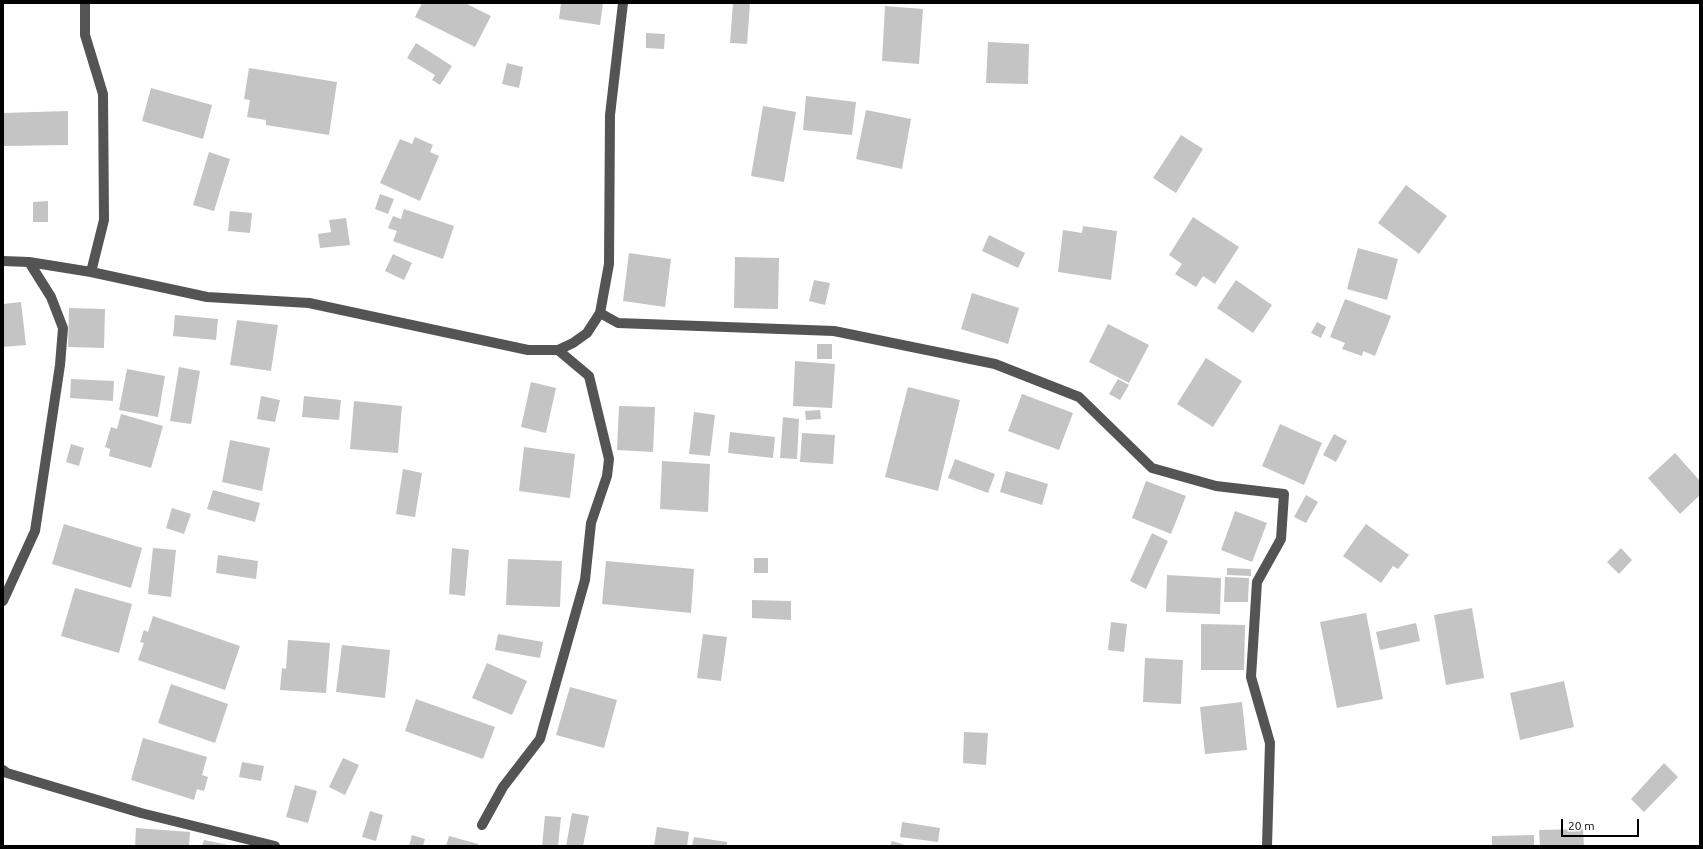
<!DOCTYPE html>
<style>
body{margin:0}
#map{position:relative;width:1703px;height:849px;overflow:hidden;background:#fff;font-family:Ubuntu,sans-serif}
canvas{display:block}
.frame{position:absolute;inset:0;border:4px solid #000;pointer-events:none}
.scale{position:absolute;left:1561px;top:819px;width:78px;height:18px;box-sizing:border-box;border:2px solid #000;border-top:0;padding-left:5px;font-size:12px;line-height:14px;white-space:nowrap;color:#000;-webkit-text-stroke:3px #fff;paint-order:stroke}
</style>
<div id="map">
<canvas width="1703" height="849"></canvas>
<div class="frame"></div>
<div class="scale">20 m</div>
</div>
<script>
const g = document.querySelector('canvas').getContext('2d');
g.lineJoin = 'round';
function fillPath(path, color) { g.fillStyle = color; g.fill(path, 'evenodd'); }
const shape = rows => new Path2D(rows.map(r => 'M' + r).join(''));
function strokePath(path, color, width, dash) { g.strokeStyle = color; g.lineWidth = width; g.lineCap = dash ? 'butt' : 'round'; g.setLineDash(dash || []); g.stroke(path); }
fillPath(shape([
 [422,3,465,3,491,16,475,47,415,17],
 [561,3,603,3,600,25,559,19],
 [733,3,750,3,747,44,730,43],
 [885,6,923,9,919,64,882,61],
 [646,33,665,34,664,49,646,48],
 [988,42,1029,44,1028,84,986,83],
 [416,43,452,66,440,85,432,80,435,75,407,58],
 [507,63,523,67,519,88,502,84],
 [249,68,337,82,329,135,266,125,266,120,247,117,250,100,244,99],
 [151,88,212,105,203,139,142,121],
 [806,96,856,102,852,135,803,130],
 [763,106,796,112,784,182,751,176],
 [866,110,911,119,902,169,856,159],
 [68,111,68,145,3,146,3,113],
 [1181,135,1203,149,1176,193,1153,178],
 [415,137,433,145,430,152,439,156,420,201,380,183,400,139,412,144],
 [209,152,230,159,214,211,193,205],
 [1406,185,1447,216,1419,254,1378,223],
 [380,194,394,199,388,214,375,209],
 [48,201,48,222,33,222,33,202],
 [404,209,454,226,443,259,393,241,397,231,388,228,393,216,401,219],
 [230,211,252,213,250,233,228,231],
 [1193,217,1239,247,1215,284,1203,276,1196,287,1175,274,1182,264,1169,255],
 [346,218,350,245,320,248,318,234,331,232,329,220],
 [1083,226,1117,231,1111,280,1058,272,1063,230,1082,233],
 [989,235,1025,253,1018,268,982,251],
 [1358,248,1398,259,1387,300,1347,289],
 [629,253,671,259,665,307,623,301],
 [393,254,412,263,404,280,385,271],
 [735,257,779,258,778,309,734,308],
 [814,280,830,283,825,305,809,301],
 [1236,280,1272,305,1253,333,1217,308],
 [972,293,1019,308,1008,344,961,329],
 [1345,299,1391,316,1375,356,1363,351,1362,356,1342,349,1345,343,1330,337],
 [21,302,26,345,3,347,3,304],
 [69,308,105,309,104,348,68,347],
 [175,315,218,319,216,340,173,336],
 [237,320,278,325,271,371,230,365],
 [1317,322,1326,327,1321,338,1311,333],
 [1108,324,1149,345,1129,383,1089,362],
 [817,344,832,344,832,359,817,359],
 [1206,358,1242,381,1213,427,1177,404],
 [795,361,835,364,832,408,793,406],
 [179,367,200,371,191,424,170,421],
 [127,369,165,376,158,417,119,410],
 [71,379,114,381,113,401,70,398],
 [1118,379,1129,385,1120,400,1109,394],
 [531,382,556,388,546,433,521,427],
 [908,387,960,400,938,491,885,477],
 [1022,394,1073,413,1059,450,1008,431],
 [261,396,280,400,275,422,257,419],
 [304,396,341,400,339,420,302,417],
 [354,401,402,406,398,453,350,449],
 [619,406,655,407,653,452,617,450],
 [820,410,821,419,806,420,805,411],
 [694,412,715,415,710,456,689,454],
 [121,414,163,426,151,468,109,456,110,449,105,447,111,427,117,429],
 [783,417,799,419,797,459,780,458],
 [1280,424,1322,443,1304,485,1262,466],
 [730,432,775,437,773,458,728,453],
 [802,433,835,435,833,464,800,462],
 [1334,434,1347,441,1336,462,1323,455],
 [230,440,270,448,262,491,222,482],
 [71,444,84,448,79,466,66,462],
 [524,447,575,454,570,498,519,491],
 [1675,453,1700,481,1700,495,1680,514,1648,478],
 [955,459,995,474,988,493,948,478],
 [662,461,710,464,708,512,660,509],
 [403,469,422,473,415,517,396,514],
 [1006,471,1048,484,1042,505,1000,492],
 [1146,481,1186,496,1171,534,1132,518],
 [213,490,260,503,255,522,207,509],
 [1306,495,1318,502,1306,523,1294,517],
 [172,508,191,514,184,534,166,528],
 [1235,511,1267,523,1252,562,1221,550],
 [64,524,142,548,131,588,52,564],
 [1366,524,1409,555,1398,569,1393,566,1381,583,1343,556],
 [1152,533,1168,541,1146,589,1130,581],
 [153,548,176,550,171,597,148,594],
 [452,548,469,550,465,596,449,594],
 [1621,548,1632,560,1619,574,1607,562],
 [218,555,258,561,256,579,216,573],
 [754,558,768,558,768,573,754,573],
 [508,559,562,561,560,607,506,605],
 [606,561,694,569,691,613,602,604],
 [1227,568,1251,569,1251,576,1227,575],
 [1167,575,1221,578,1220,614,1166,612],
 [1225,577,1249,578,1248,602,1224,602],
 [75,588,132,604,119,653,61,636],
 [752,600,791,601,791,620,752,618],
 [1472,608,1484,678,1446,685,1434,615],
 [1366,613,1383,699,1337,708,1320,622],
 [153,616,240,646,225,690,138,660,144,643,140,642,144,630,148,632],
 [1111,622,1127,624,1124,652,1108,650],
 [1416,623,1420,641,1380,650,1376,632],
 [1201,624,1245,625,1244,670,1201,670],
 [498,634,543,642,540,658,495,650],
 [703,634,727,637,721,681,697,678],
 [288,640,330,643,326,693,280,690,282,668,286,669],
 [342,645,390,650,385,698,336,692],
 [1145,658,1183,660,1181,704,1143,702],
 [487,663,527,681,512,715,472,698],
 [1564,681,1574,727,1520,740,1510,693],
 [171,684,228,704,215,743,158,723],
 [570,687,617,700,604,748,556,735],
 [416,699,495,727,483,759,405,731],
 [1242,702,1247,750,1205,754,1200,707],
 [964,732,988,733,986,765,963,763],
 [143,738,207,757,202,775,208,777,204,791,197,789,194,800,131,780],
 [343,758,359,765,345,795,329,787],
 [242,762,264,766,261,781,239,777],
 [1664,763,1678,777,1644,812,1631,799],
 [295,785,317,791,308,823,286,817],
 [370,811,383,815,376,841,362,837],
 [572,813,589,816,583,846,566,846],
 [545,816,561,817,558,846,542,846],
 [902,822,940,828,938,842,900,837],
 [657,827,689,832,687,846,654,846],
 [136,828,190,832,189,846,135,846],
 [1583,829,1584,846,1540,846,1539,830],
 [412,835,425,839,423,846,409,846],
 [1534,835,1534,846,1492,846,1492,836],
 [449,836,478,844,478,846,446,846],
 [694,837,727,842,727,846,692,846],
 [204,840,228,845,228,846,202,846],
 [892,841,908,846,890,846]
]), '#c4c4c4');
strokePath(shape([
 [85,3,85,35,103,94,104,220,91,272],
 [3,261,29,262,91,272,207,297,309,303,528,350,558,350,573,343,587,333,600,313,609,264,610,115,623,3],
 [600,313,618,323,834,331,995,364,1079,397,1152,468,1216,486,1284,494,1281,539,1257,582,1251,677,1270,743,1267,846],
 [3,601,35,531,60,365,63,328,51,297,29,262],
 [3,770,7,773,141,813,275,846],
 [482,825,503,787,540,739,585,580,591,523,607,476,609,459,589,376,558,350]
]), '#545454', 10);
</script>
